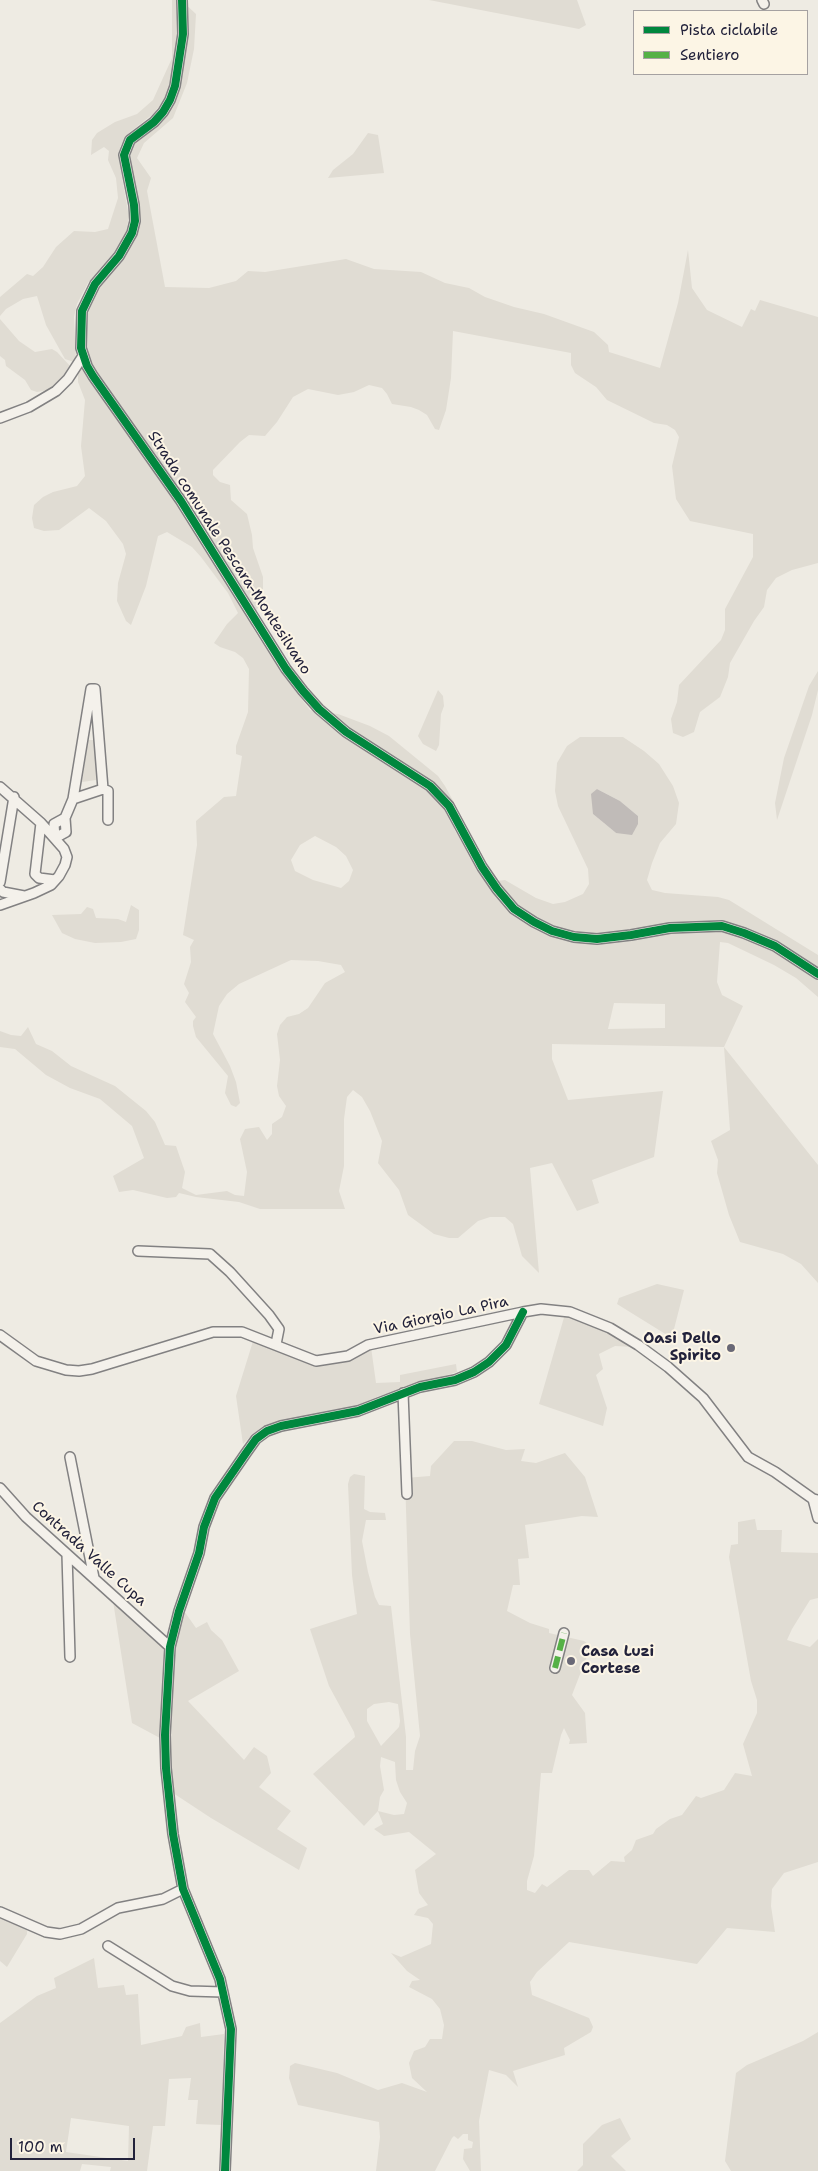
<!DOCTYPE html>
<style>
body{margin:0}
#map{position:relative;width:818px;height:2171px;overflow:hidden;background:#eeebe3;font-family:"Shantell Sans",sans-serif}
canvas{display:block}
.legend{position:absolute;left:633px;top:10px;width:175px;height:65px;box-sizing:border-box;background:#fcf5e5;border:1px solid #a5a1a1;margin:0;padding:6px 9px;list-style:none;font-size:15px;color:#22223b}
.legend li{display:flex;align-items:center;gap:10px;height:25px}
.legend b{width:25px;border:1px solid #a5a1a1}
.scale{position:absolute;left:10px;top:2138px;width:125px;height:22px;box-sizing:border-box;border:2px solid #22223b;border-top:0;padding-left:6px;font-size:15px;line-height:18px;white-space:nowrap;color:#22223b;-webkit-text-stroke:4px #fcf5e5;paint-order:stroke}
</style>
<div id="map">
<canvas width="818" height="2171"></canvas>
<ul class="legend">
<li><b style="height:6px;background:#00873e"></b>Pista ciclabile</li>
<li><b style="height:6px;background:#55b146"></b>Sentiero</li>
</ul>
<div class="scale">100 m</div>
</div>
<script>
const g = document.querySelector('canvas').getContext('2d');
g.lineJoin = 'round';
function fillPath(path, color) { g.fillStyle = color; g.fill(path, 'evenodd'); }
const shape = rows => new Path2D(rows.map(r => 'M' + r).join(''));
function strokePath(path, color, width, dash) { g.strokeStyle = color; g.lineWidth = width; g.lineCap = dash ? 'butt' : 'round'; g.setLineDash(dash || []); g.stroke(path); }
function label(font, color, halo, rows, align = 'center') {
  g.font = font + ' "Shantell Sans",sans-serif'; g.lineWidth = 4; g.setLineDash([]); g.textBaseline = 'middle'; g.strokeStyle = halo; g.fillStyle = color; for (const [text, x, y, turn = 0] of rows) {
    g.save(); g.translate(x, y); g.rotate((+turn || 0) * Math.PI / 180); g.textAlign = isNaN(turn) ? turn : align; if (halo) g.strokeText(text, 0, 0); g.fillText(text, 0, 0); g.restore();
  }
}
fillPath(shape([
 [172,0,181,0,196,14,194,49,187,83,173,118,144,143,137,158,151,178,147,191,165,287,209,288,236,281,248,271,265,272,346,259,374,269,421,272,445,283,469,288,485,297,514,307,544,314,594,332,608,345,609,352,660,368,678,303,688,250,692,288,707,310,742,327,751,309,755,311,760,300,818,317,818,563,792,570,776,578,767,590,764,607,754,621,730,663,728,677,720,697,700,712,694,732,683,737,673,733,671,719,677,702,679,685,721,640,725,630,725,609,753,557,753,534,690,521,676,499,672,466,679,437,675,430,667,425,654,423,607,400,596,387,575,373,571,365,571,353,453,331,451,378,446,410,439,430,435,429,427,415,419,410,411,407,392,404,387,394,382,388,369,385,354,392,338,395,308,389,293,397,277,422,265,436,249,435,240,442,213,470,213,475,220,482,230,485,231,500,247,514,252,535,253,548,263,577,263,601,257,609,252,627,284,676,310,710,338,714,370,726,389,736,438,776,445,786,457,808,454,829,488,882,505,880,536,898,553,904,565,902,583,894,589,884,588,869,558,806,555,791,557,763,567,746,580,737,623,737,644,751,659,764,673,786,679,803,676,824,660,843,652,863,647,880,652,890,665,893,718,897,729,900,818,955,818,997,796,978,774,965,728,943,720,942,717,982,722,995,743,1006,724,1047,818,1165,818,1283,801,1264,783,1254,740,1242,729,1215,717,1173,718,1160,711,1141,730,1130,724,1047,552,1044,552,1059,568,1100,663,1091,654,1157,592,1180,599,1203,577,1211,552,1163,530,1168,539,1273,522,1256,513,1224,505,1217,490,1217,478,1221,458,1238,449,1238,434,1234,408,1215,399,1190,378,1163,382,1141,370,1111,362,1097,353,1090,347,1097,344,1119,344,1166,339,1191,345,1209,260,1209,239,1202,196,1197,179,1193,176,1197,167,1198,133,1190,119,1192,113,1176,144,1158,132,1126,100,1099,70,1088,46,1075,15,1049,0,1047,0,1031,11,1035,21,1036,28,1027,36,1044,52,1051,71,1066,115,1086,146,1111,155,1122,165,1145,176,1146,185,1172,182,1188,196,1195,227,1191,235,1195,244,1196,247,1172,240,1139,245,1129,259,1127,267,1140,272,1134,272,1124,282,1117,286,1106,279,1096,277,1086,280,1060,277,1034,280,1025,287,1017,299,1014,308,1008,325,983,345,972,341,965,318,961,291,960,239,984,227,994,219,1006,213,1034,230,1066,236,1082,240,1103,236,1107,231,1105,225,1093,228,1076,196,1037,193,1026,193,1021,196,1017,185,1002,189,993,184,984,191,962,190,947,194,940,183,935,197,845,196,821,224,797,236,796,242,756,236,754,236,746,248,712,249,669,243,658,235,652,220,647,214,643,227,624,238,613,228,593,201,557,192,547,167,532,158,536,146,586,131,625,126,621,117,601,118,583,126,554,123,544,106,521,89,508,59,530,44,531,34,528,32,518,34,505,43,497,53,492,77,486,85,476,81,446,85,400,78,382,78,368,87,305,95,290,131,244,138,224,127,155,132,142,166,112,171,86,162,103,153,114,130,132,121,145,118,155,129,217,126,232,117,249,88,283,77,304,74,317,76,358,74,362,65,359,46,325,37,296,23,299,6,309,0,316,0,297,27,274,33,276,43,267,56,247,74,231,95,232,108,229,118,198,116,178,108,160,109,151,104,147,91,155,92,140,97,133,115,122,137,114,153,100,172,58],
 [597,789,620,801,638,816,616,833,593,814],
 [315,836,336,847,346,856,353,870,349,881,341,888,313,880,295,871,291,860,300,845],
 [614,1003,665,1004,665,1028,608,1029],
 [429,0,577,0,586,25,579,29],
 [368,133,378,135,384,173,328,178,333,170,353,154],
 [0,319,19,341,35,352,52,349,57,352,72,368,66,375,49,390,37,392,31,390,25,380,6,366,5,360,0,356],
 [818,671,818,690,812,715,777,820,775,803,784,758,809,686],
 [438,690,443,696,444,706,441,714,439,745,436,751,423,744,418,736],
 [88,740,95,740,96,780,82,782],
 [131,905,139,910,139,930,136,939,121,942,95,943,75,939,62,933,52,915,81,914,87,907,93,909,96,918,118,919,126,922],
 [657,1284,684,1290,673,1333,667,1335,617,1304,619,1298],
 [565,1314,600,1326,634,1347,615,1346,599,1354,603,1369,596,1375,607,1408,603,1426,539,1404],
 [254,1338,315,1363,371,1347,376,1383,400,1382,400,1375,456,1364,457,1372,379,1396,356,1406,326,1411,269,1425,254,1433,243,1444,236,1396],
 [454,1441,472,1441,506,1450,525,1449,521,1461,536,1463,565,1453,585,1477,598,1517,582,1516,525,1525,529,1558,518,1559,520,1585,513,1585,507,1611,530,1623,549,1629,549,1633,584,1641,591,1646,572,1695,585,1713,587,1743,569,1744,570,1740,564,1728,561,1735,552,1773,541,1773,534,1856,527,1881,527,1890,535,1893,542,1884,547,1887,569,1870,589,1870,593,1876,611,1861,625,1862,624,1857,632,1850,636,1840,653,1834,656,1829,670,1819,682,1815,696,1796,701,1798,724,1790,735,1773,752,1776,743,1744,757,1713,757,1700,751,1681,729,1557,731,1545,738,1544,738,1522,755,1519,757,1530,782,1530,781,1552,818,1553,818,1598,810,1600,792,1629,787,1640,810,1647,818,1639,818,1862,784,1873,772,1889,771,1906,775,1932,727,1928,697,1964,569,1942,537,1972,530,1982,532,1995,589,2018,593,2027,591,2032,564,2048,565,2055,513,2071,518,2087,506,2075,489,2070,479,2121,481,2171,470,2171,463,2159,464,2149,472,2148,473,2142,468,2140,468,2134,463,2134,458,2139,454,2136,452,2138,435,2171,376,2171,380,2137,379,2122,298,2105,289,2078,290,2066,295,2063,337,2073,378,2090,402,2083,427,2092,412,2078,409,2063,414,2051,425,2047,430,2039,442,2039,444,2025,440,2009,432,1999,409,1987,412,1981,420,1980,407,1971,391,1953,401,1957,431,1944,433,1924,428,1918,414,1915,418,1909,428,1905,419,1893,415,1870,436,1854,409,1832,384,1836,374,1829,383,1824,378,1811,364,1826,313,1774,355,1737,354,1732,329,1686,310,1629,357,1614,352,1575,348,1484,350,1477,354,1474,365,1476,364,1509,370,1512,385,1513,386,1520,366,1520,362,1541,368,1572,375,1597,379,1605,391,1606,406,1737,406,1770,413,1770,415,1751,420,1736,410,1634,405,1478,430,1476,431,1466],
 [389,1702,398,1704,400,1721,399,1727,381,1746,367,1721,367,1709,374,1704],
 [381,1757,395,1762,396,1780,400,1792,407,1803,404,1814,394,1815,378,1811,380,1797,384,1790,380,1766],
 [113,1601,162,1645,165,1654,160,1738,132,1723],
 [182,1608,196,1628,207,1622,211,1630,222,1640,239,1671,188,1701,244,1760,254,1747,267,1756,271,1773,259,1787,291,1811,277,1829,307,1848,299,1870,211,1818,173,1793,167,1725,173,1646],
 [0,1915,27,1927,27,1934,7,1967,0,1961],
 [94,1958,98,1988,124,1985,126,1995,138,1994,141,2045,182,2036,186,2027,200,2023,201,2037,224,2034,222,2125,196,2124,198,2100,188,2100,191,2078,169,2079,165,2126,153,2126,147,2171,110,2171,111,2167,82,2164,80,2171,0,2171,0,2023,37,1996,56,1988,54,1978],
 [71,2118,129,2126,128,2161,66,2152],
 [818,2032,818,2171,731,2171,725,2161,736,2073,747,2065,803,2041],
 [620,2118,631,2139,611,2156,626,2171,577,2171,583,2165,583,2144,602,2125]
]), '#e0dcd3');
fillPath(shape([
 [597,789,620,801,638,816,638,824,632,835,616,833,593,814,591,794]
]), '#c0bbb8');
const minor = shape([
 [182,0,183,34,175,86,170,100,163,112,154,122,130,140,124,155,134,205,135,221,132,233,119,256,95,284,82,311,81,348,87,366,93,376,181,501,286,669,303,691,319,709,346,732,430,786,449,806,482,867,497,889,514,909,534,922,552,931,574,937,597,939,631,935,670,928,722,926,744,933,775,946,818,974],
 [762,0,764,4],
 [0,418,29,407,56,391,68,379,83,356],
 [0,787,41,823,64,849,67,857,65,865,59,876,51,885,34,893,0,905],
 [103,789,108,791,108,820],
 [65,818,54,824,55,838,66,832,65,818,73,799,91,689,95,689,103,789,73,799],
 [41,823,35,874,39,878,55,880],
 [0,882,14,797],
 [0,889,3,892,24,896],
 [138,1251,210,1254,230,1272,269,1315,279,1329,276,1344],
 [0,1335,36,1361,66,1370,79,1371,92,1369,213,1332,242,1332,316,1361,348,1356,368,1345,523,1312,541,1309,570,1312,610,1328,638,1345,668,1367,703,1398,748,1457,775,1472,813,1499,818,1500],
 [403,1393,407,1494],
 [70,1457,94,1578],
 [0,1488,26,1517,170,1647],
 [813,1499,818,1518],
 [67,1554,70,1657],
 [555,1668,564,1633],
 [0,1912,46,1932,60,1934,81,1929,118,1908,163,1899,183,1889],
 [108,1946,172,1986,190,1991,223,1992],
 [225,2171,231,2029,220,1979,183,1889,173,1834,166,1768,165,1735,170,1647,179,1611,199,1553,204,1527,215,1498,246,1453,256,1439,267,1431,281,1426,358,1411,420,1387,455,1380,474,1372,489,1362,506,1345,523,1312]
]);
strokePath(minor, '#828182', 12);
strokePath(minor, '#f4f1eb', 9);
strokePath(shape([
 [555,1668,564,1633]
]), '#55b146', 6, [12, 6]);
strokePath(shape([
 [182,0,183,34,175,86,170,100,163,112,154,122,130,140,124,155,134,205,135,221,132,233,119,256,95,284,82,311,81,348,87,366,93,376,181,501,286,669,303,691,319,709,346,732,430,786,449,806,482,867,497,889,514,909,534,922,552,931,574,937,597,939,631,935,670,928,722,926,744,933,775,946,818,974],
 [225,2171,231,2029,220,1979,183,1889,173,1834,166,1768,165,1735,170,1647,179,1611,199,1553,204,1527,215,1498,246,1453,256,1439,267,1431,281,1426,358,1411,420,1387,455,1380,474,1372,489,1362,506,1345,523,1312]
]), '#00873e', 8);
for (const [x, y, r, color] of [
 [731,1348,5,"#696876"],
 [571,1661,5,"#696876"]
]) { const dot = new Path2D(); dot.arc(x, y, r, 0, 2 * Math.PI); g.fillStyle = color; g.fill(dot); strokePath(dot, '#fcf5e5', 2); }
label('15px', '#22223b', '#fcf5e5', [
 ["Strada comunale Pescara-Montesilvano",229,553,57],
 ["Via Giorgio La Pira",441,1316,-12],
 ["Contrada Valle Cupa",89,1554,42]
]);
label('bold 15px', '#22223b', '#fcf5e5', [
 ["Oasi Dello",721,1339],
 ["Spirito",721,1356],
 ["Casa Luzi",581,1652,"left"],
 ["Cortese",581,1669,"left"]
], 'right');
</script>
